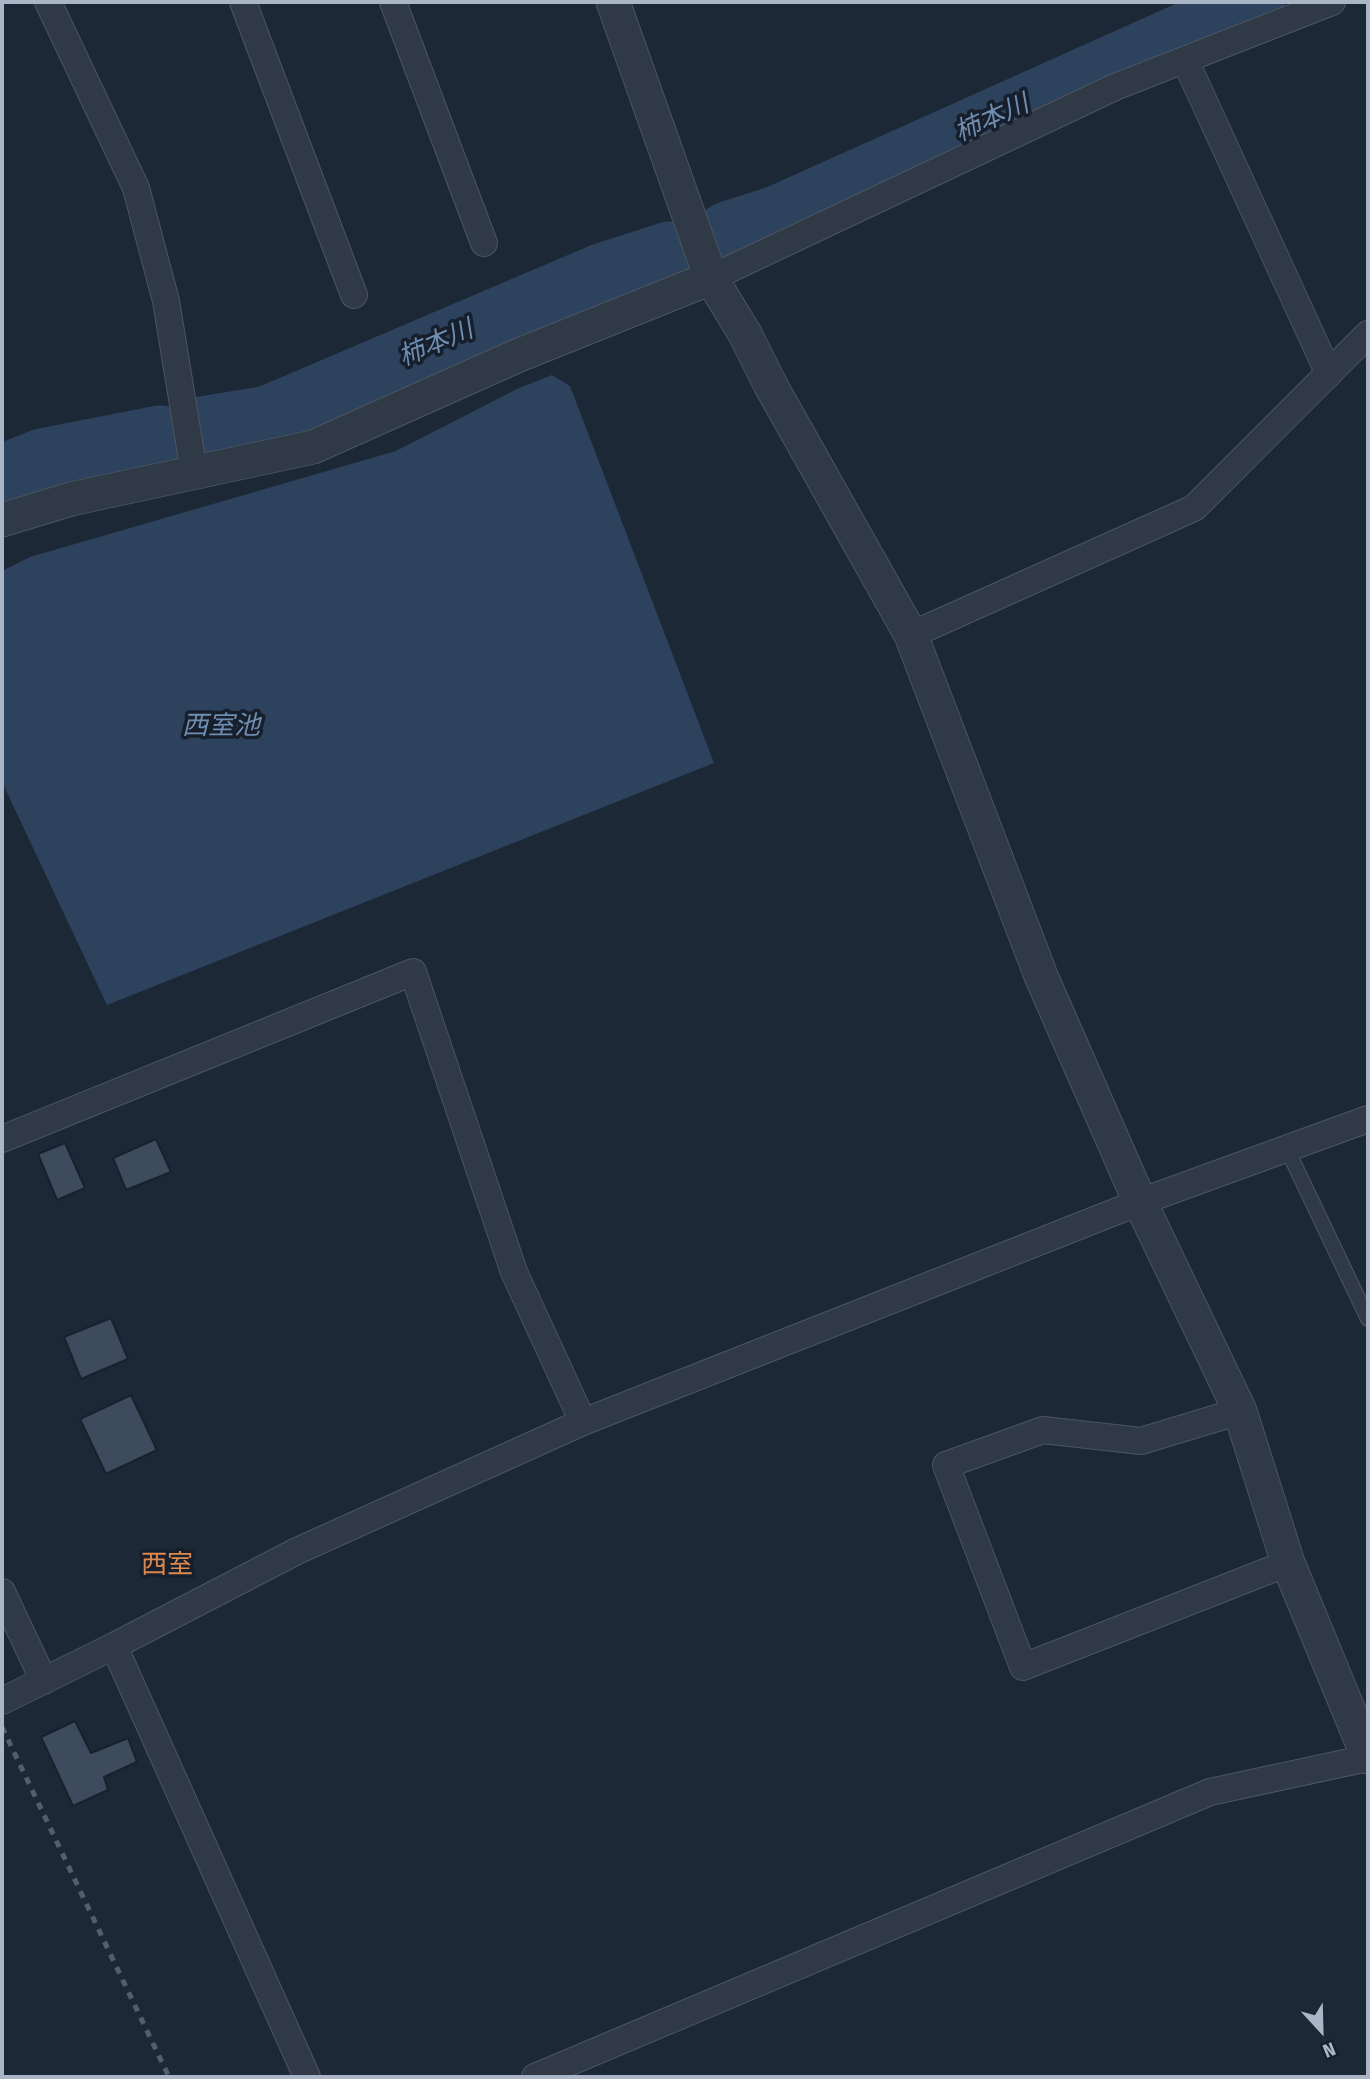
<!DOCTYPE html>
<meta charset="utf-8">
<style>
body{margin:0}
#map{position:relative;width:1370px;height:2079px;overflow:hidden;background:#1d2836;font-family:"Fira Sans Condensed",sans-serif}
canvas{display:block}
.frame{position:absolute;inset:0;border:4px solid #aab5c5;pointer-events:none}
.north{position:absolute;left:1286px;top:1995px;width:70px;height:70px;-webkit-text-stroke:5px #161f2b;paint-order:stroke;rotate:158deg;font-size:19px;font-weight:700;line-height:28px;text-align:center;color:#aab5c5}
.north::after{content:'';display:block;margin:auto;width:24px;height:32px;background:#aab5c5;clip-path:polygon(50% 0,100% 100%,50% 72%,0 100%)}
</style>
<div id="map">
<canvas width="1370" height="2079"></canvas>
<div class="frame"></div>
<div class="north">N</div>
</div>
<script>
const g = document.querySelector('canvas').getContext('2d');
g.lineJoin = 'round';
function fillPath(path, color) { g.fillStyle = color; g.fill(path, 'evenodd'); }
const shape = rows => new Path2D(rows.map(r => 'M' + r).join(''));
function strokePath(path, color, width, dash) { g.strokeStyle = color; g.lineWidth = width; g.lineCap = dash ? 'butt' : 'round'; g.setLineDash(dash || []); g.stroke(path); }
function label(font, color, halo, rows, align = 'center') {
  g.font = font + ' "Fira Sans Condensed","Noto Sans JP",sans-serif'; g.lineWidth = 7; g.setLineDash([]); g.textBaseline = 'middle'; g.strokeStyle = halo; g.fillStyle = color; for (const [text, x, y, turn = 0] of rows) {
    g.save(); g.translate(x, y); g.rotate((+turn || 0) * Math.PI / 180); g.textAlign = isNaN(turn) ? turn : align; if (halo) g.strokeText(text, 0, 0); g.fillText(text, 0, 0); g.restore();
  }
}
fillPath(shape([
 [552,375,570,386,714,763,107,1005,2,782,2,571,30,557,396,451,517,389]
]), '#2d435d');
strokePath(shape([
 [727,232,777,216,1254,2],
 [201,427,268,416,601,274,669,252],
 [2,475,42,459,160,436]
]), '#2d435d', 61);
const building = shape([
 [156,1139,171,1172,126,1190,113,1158,156,1139],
 [65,1143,85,1188,57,1200,38,1154,65,1143],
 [111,1318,128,1359,81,1379,64,1337,111,1318],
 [131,1395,157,1450,106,1474,80,1419,131,1395],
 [75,1721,91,1753,128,1738,137,1762,104,1777,108,1790,73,1806,41,1737,75,1721]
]);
fillPath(building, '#3d4b5c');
strokePath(building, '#18212d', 2);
const service = shape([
 [1287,1149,1368,1319]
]);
const minor = shape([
 [48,2,136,188,166,301,194,472],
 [243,2,354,295],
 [393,2,484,243],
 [1185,60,1329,374],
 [711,278,1115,87,1332,2],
 [911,635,1194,508,1368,334],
 [2,1139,413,972,514,1272,583,1422],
 [1240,1411,1141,1441,1043,1430,946,1465,1023,1667,1288,1563],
 [2,1592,44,1681],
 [114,1646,307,2077],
 [2,1701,114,1646,297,1551,583,1422,1140,1202,1368,1119],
 [535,2077,1210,1792,1368,1758]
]);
const tertiary = shape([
 [613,2,711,278,745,334,771,386,911,635,1041,976,1140,1202,1240,1411,1288,1563,1368,1757],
 [2,520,71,499,313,447,519,355,711,278]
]);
strokePath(service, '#4b5562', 16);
strokePath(minor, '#4b5562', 28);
strokePath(tertiary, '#4b5562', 35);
strokePath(service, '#303a47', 14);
strokePath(minor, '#303a47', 26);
strokePath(tertiary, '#303a47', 33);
strokePath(shape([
 [2,1727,169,2077]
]), '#525e6f', 5, [7, 7]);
label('italic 26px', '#6f8db0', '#161f2b', [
 ["柿本川",992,119,-24],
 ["柿本川",436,344,-23],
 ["西室池",221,727]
]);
label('26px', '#db884e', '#161f2b', [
 ["西室",167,1566]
]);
</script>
